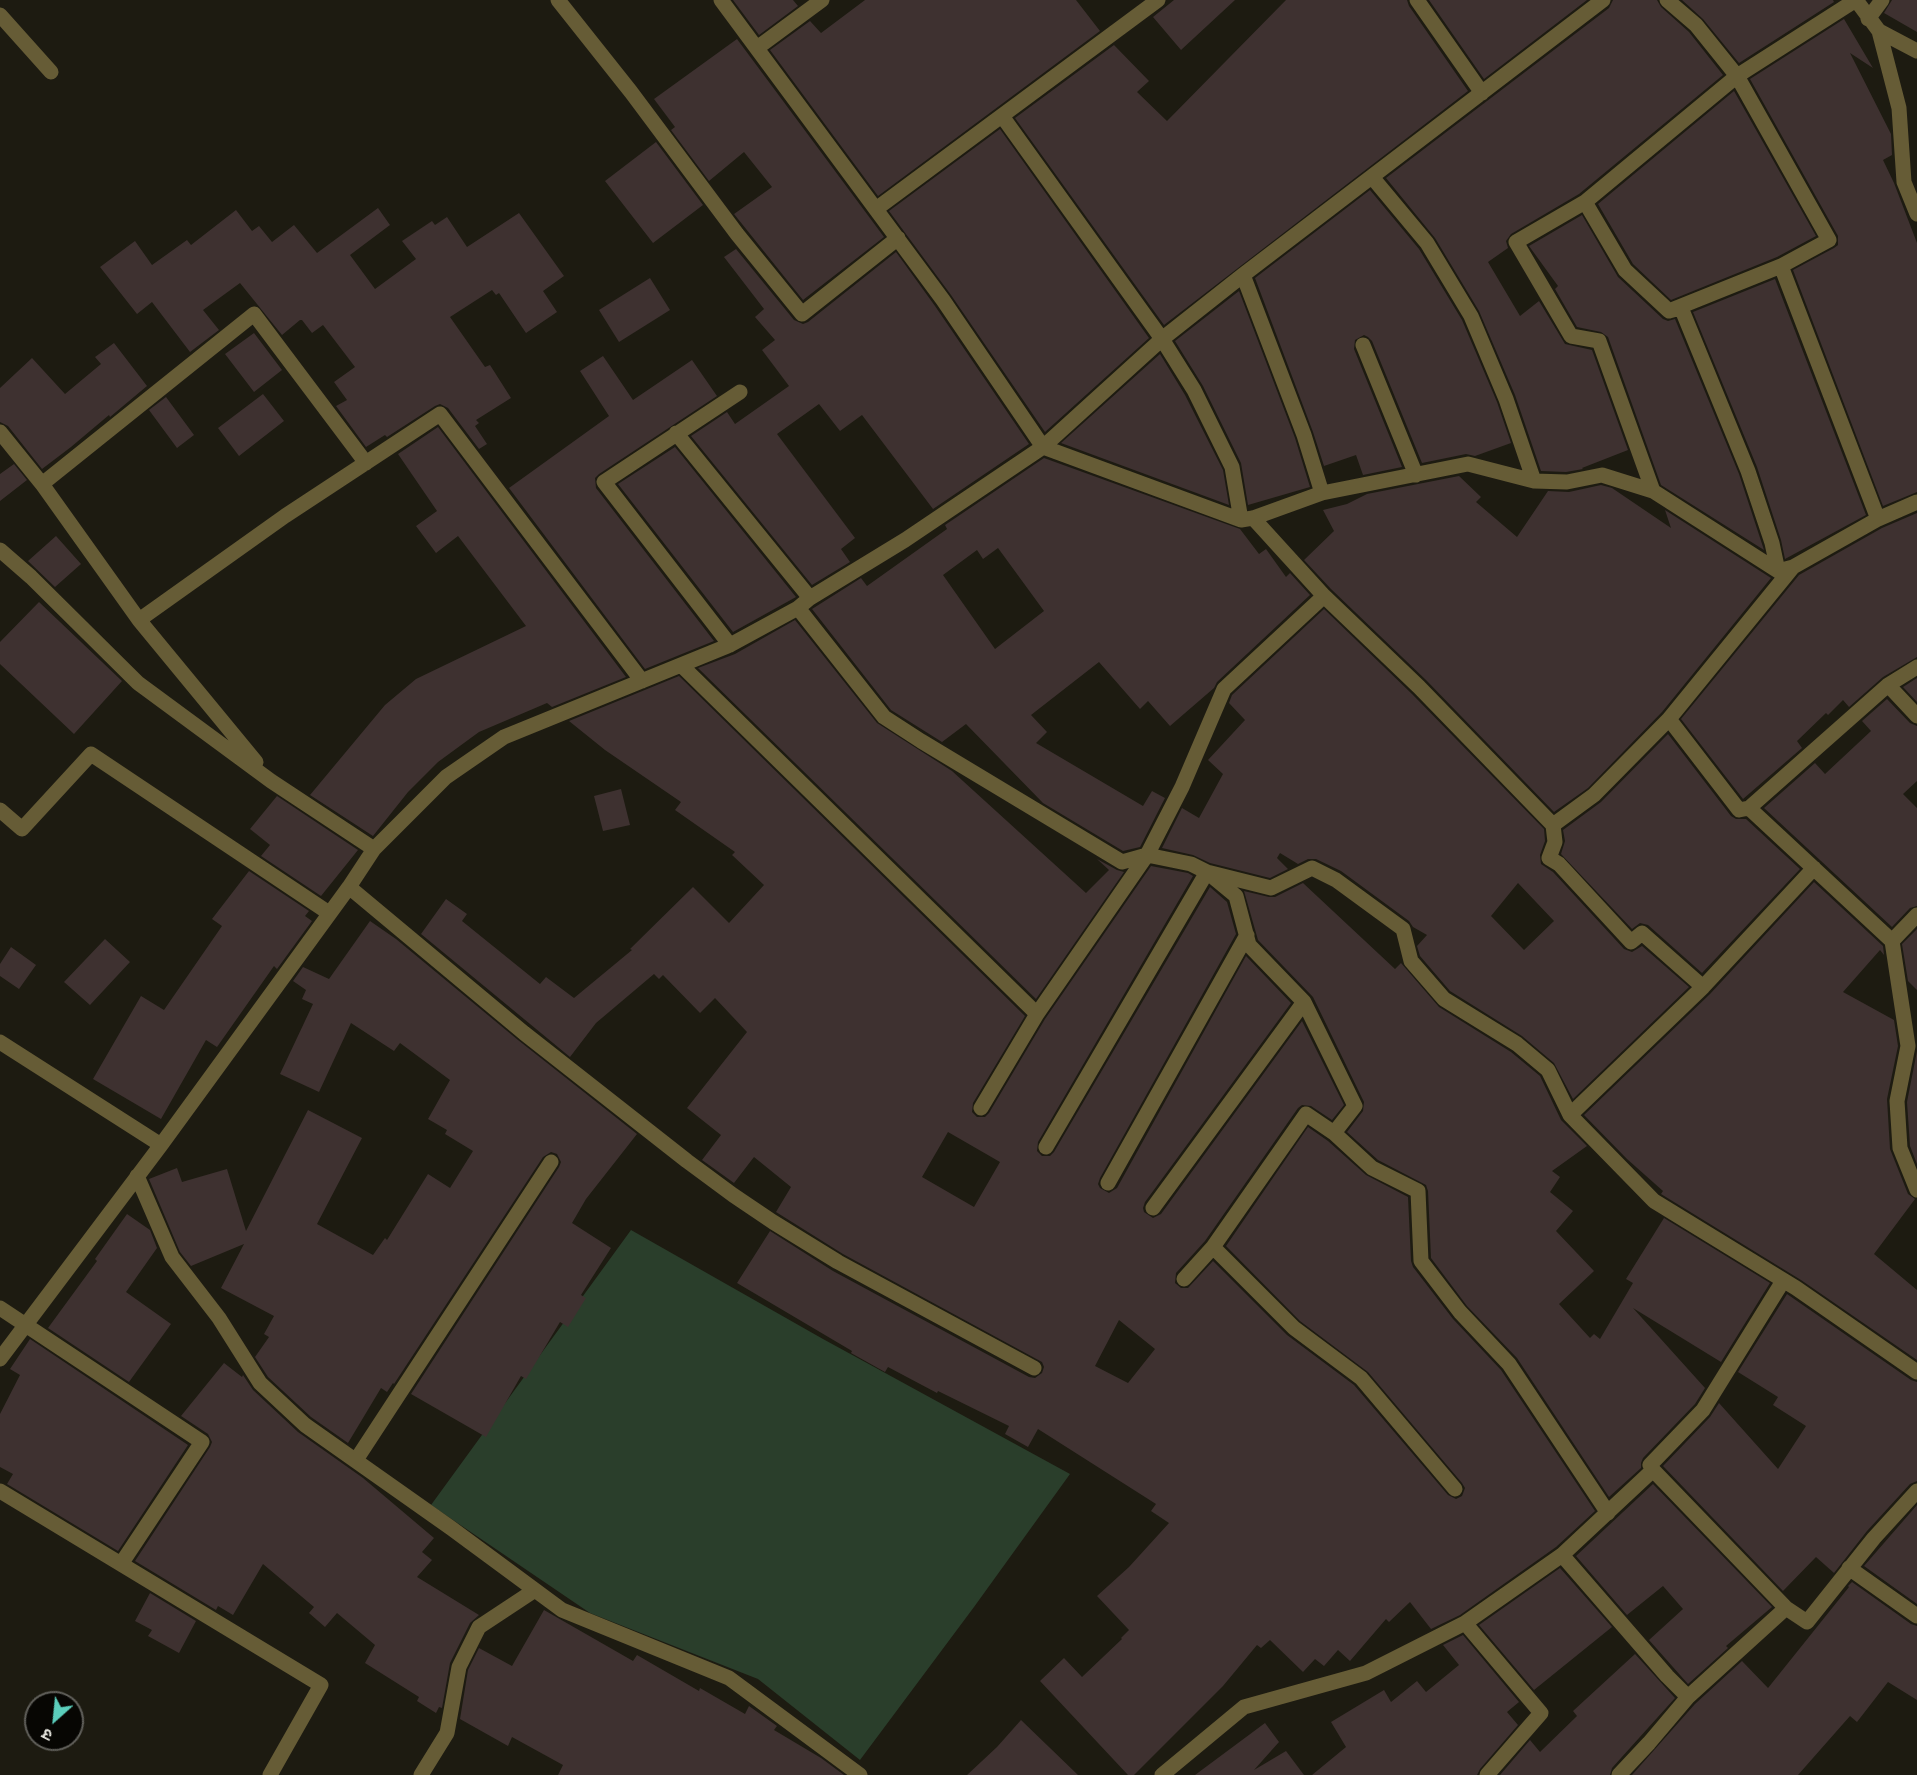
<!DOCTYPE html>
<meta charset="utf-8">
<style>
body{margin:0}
#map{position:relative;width:1917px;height:1775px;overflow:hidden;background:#1d1b11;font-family:"PT Serif","Noto Sans Devanagari",serif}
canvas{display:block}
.north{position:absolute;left:24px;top:1691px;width:60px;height:60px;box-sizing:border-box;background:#070603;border:2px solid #61605b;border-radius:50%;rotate:207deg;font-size:16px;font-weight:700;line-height:24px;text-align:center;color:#e8e7e0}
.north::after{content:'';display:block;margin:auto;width:21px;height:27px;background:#5bcebc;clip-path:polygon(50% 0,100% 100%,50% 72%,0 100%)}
</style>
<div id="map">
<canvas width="1917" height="1775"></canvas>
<div class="north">उ</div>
</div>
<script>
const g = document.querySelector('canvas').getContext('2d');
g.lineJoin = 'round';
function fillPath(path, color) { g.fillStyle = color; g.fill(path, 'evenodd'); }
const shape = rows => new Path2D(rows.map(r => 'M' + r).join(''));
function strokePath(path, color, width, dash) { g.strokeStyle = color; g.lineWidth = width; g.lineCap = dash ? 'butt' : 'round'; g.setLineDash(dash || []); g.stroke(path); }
fillPath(shape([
 [631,1230,823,1339,1070,1474,974,1607,860,1760,758,1679,590,1613,431,1505]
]), '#2a3e2b');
fillPath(shape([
 [733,0,793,0,798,6,759,35],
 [865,0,1076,0,1100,31,878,196,770,50,810,21,821,33],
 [1174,0,1235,0,1181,50,1153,17],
 [1286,0,1407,0,1409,6,1468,91,1164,325,1015,118,1114,45,1149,81,1137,92,1167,121],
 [1429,0,1587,0,1484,79],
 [1613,0,1657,0,1661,7,1689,32,1723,75,1579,194,1511,234,1506,241,1508,248,1488,262,1520,316,1539,301,1565,344,1592,350,1628,450,1582,468,1583,469,1566,472,1541,471,1515,395,1479,311,1435,238,1386,178,1609,8],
 [1682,0,1833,0,1834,2,1739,63,1703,19],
 [1892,0,1917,0,1917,32,1884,13],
 [1844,19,1873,68,1850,53,1891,134,1892,155,1883,160,1894,183,1917,243,1917,492,1883,506,1793,270,1834,248,1838,245,1838,236,1750,79],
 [737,39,884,237,803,300,734,214,772,187,744,152,709,181,671,130,675,127,654,99],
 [1734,91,1816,236,1777,257,1671,300,1633,264,1598,204],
 [1000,129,1149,338,1045,432,951,295,889,211],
 [656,142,703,205,653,243,605,181],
 [1370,190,1419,249,1462,320,1497,402,1511,443,1475,456,1466,454,1422,463,1372,341,1368,337,1364,335,1355,340,1354,349,1402,467,1363,475,1356,455,1324,466,1313,432,1255,278],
 [378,208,390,225,350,255,375,289,416,259,402,241,432,221,435,225,447,217,467,247,519,213,564,276,543,291,557,312,526,333,499,293,496,295,492,290,450,317,485,367,490,365,511,398,476,420,479,423,475,426,487,444,479,449,448,408,440,404,435,406,387,437,385,435,366,447,336,406,347,400,334,382,355,367,323,325,312,333,302,320,300,320,282,335,240,283,203,310,219,330,190,352,152,302,137,314,100,267,135,241,152,265,187,240,191,245,236,210,252,231,259,226,272,242,294,225,317,253],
 [1582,215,1618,277,1663,319,1668,321,1675,319,1739,474,1764,550,1661,485,1608,337,1601,332,1577,327,1555,289,1558,286,1529,246],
 [736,249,794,320,803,324,808,322,896,252,935,306,1029,444,933,509,862,415,840,431,819,404,777,434,855,538,841,549,850,562,812,585,691,436,727,412,735,424,789,386,762,350,775,340,755,317,764,309,724,257],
 [650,278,670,310,619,342,599,310],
 [1775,279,1866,515,1785,559,1781,540,1757,467,1693,312],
 [1239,291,1295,438,1310,487,1248,505,1241,463,1203,386,1175,341],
 [254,333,282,370,254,392,225,354],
 [114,343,147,386,110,417,109,415,71,447,42,469,8,426,0,422,0,388,32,358,65,394,101,364,95,357],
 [1160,354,1185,395,1223,470,1229,505,1061,443],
 [603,356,633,400,692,360,717,396,599,474,595,478,596,488,714,641,645,669,509,488,609,416,580,371],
 [263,394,284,421,239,456,218,428],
 [166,397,194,435,177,448,149,410],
 [438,427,626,677,552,707,547,703,479,732,438,762,408,792,373,836,310,795,385,705,416,679,526,626,458,536,436,553,416,526,437,511,398,454],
 [675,447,796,597,733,632,618,484],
 [1044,458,1240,529,1259,554,1266,549,1286,577,1290,573,1310,595,1217,682,1214,688,1170,726,1148,701,1140,709,1099,662,1031,715,1047,732,1036,743,1143,806,1152,791,1165,798,1140,847,1123,851,1043,803,966,724,942,742,891,710,812,609,861,578,867,586,947,529,945,525],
 [998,548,1044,611,995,649,943,575,977,550,983,559],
 [14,464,27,480,0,501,0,474],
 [1459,476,1481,497,1476,502,1517,537,1548,491,1569,492,1601,485,1612,488,1671,528,1665,510,1771,578,1662,712,1588,788,1554,812,1426,680,1331,589,1304,560,1334,531,1323,510,1347,504,1367,494],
 [1917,513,1917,657,1883,677,1849,707,1843,700,1828,715,1826,713,1797,741,1802,748,1743,799,1681,719,1799,575,1882,528],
 [56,536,81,564,55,587,28,561],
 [39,602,122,681,74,734,0,664,0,642],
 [1324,609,1412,694,1544,829,1545,841,1540,855,1541,864,1553,872,1624,949,1632,952,1642,946,1689,987,1573,1099,1554,1063,1522,1036,1450,991,1420,956,1417,946,1427,935,1413,927,1409,921,1341,871,1316,859,1308,859,1298,864,1280,853,1277,858,1288,869,1270,878,1210,863,1193,855,1162,848,1182,808,1199,818,1223,774,1208,760,1245,720,1229,703,1232,695],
 [1518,883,1554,921,1524,950,1491,916],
 [795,620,877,723,952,771,1086,893,1109,870,1097,859,1117,870,1124,872,1036,999,698,668,735,654],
 [679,676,1025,1016,973,1103,972,1112,977,1117,985,1117,989,1113,1045,1019,1151,866,1188,873,1193,876,1038,1142,1037,1151,1042,1156,1050,1156,1054,1152,1210,887,1227,902,1236,934,1100,1178,1098,1184,1100,1188,1109,1193,1117,1188,1246,956,1291,1003,1145,1202,1143,1208,1144,1212,1153,1218,1161,1214,1302,1021,1344,1105,1332,1120,1311,1106,1302,1105,1298,1108,1205,1241,1176,1273,1175,1283,1181,1288,1188,1288,1213,1261,1287,1335,1354,1385,1448,1495,1456,1499,1462,1496,1465,1488,1462,1483,1368,1372,1300,1321,1226,1246,1308,1127,1328,1141,1366,1175,1408,1197,1411,1261,1413,1267,1453,1319,1501,1370,1595,1511,1556,1547,1460,1615,1431,1629,1410,1602,1389,1622,1386,1619,1350,1661,1338,1650,1324,1666,1315,1659,1303,1672,1270,1640,1261,1648,1257,1645,1223,1686,1134,1775,1128,1775,1040,1681,1064,1658,1082,1677,1122,1639,1121,1638,1129,1630,1097,1596,1129,1567,1169,1523,1151,1511,1156,1504,1038,1429,1028,1447,1005,1434,1009,1426,938,1391,937,1393,888,1367,885,1372,851,1353,852,1351,737,1283,770,1231,833,1271,1029,1377,1035,1378,1042,1373,1044,1367,1042,1362,843,1254,776,1212,791,1187,754,1157,734,1183,702,1160,721,1135,687,1108,747,1032,715,998,700,1013,663,975,659,979,654,974,596,1023,570,1057,421,934,446,899,467,914,462,921,540,984,546,977,574,998,632,950,630,949,693,887,729,923,764,885,732,855,735,852,675,810,681,802,605,750,569,721],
 [948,1132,1000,1162,974,1207,922,1177],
 [1119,1320,1155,1349,1128,1383,1095,1366],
 [1917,678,1917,702,1903,687],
 [1887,699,1910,723,1917,726,1917,781,1903,794,1917,808,1917,906,1910,908,1892,927,1764,808,1815,763,1825,774,1871,731,1862,721],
 [1668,734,1731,816,1736,819,1746,819,1800,869,1702,973,1648,925,1640,923,1632,929,1561,854,1565,841,1563,830,1601,802],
 [621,789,630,825,603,831,594,796],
 [277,796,358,850,321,896,261,856,270,845,250,829],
 [249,871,309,911,305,916,312,921,277,969,274,966,217,1047,206,1040,161,1119,93,1079,141,996,164,1010,222,926,212,919],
 [1814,882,1883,946,1884,955,1880,950,1843,992,1894,1020,1898,1046,1887,1099,1890,1149,1908,1194,1915,1199,1874,1254,1917,1290,1917,1360,1801,1280,1661,1194,1663,1191,1627,1159,1584,1115,1710,994],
 [1303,883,1395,969,1401,963,1439,1007,1511,1052,1540,1076,1561,1120,1587,1146,1552,1171,1560,1177,1550,1192,1573,1211,1556,1231,1594,1271,1559,1304,1590,1338,1594,1334,1600,1339,1633,1283,1626,1279,1664,1218,1770,1283,1721,1362,1633,1308,1705,1388,1695,1404,1643,1458,1641,1463,1641,1468,1609,1497,1517,1358,1467,1306,1431,1258,1428,1191,1426,1185,1378,1160,1347,1132,1363,1111,1364,1102,1313,997,1258,940,1244,891,1269,897,1275,897],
 [370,921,396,939,518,1040,637,1134,586,1199,572,1223,611,1248,581,1295,586,1298,568,1327,560,1322,526,1379,521,1376,486,1437,411,1394,559,1167,561,1162,557,1154,551,1152,543,1157,394,1384,393,1383,387,1392,381,1388,348,1443,311,1417,268,1377,255,1357,269,1337,264,1334,274,1316,221,1288,244,1244,191,1266,180,1252,149,1179,177,1168,182,1182,227,1169,246,1231,308,1110,362,1138,317,1224,373,1255,385,1238,387,1240,428,1174,450,1188,473,1151,445,1134,447,1130,428,1119,450,1080,400,1043,394,1051,351,1023,319,1092,280,1074,313,1004,302,999,306,990,293,981,303,967,329,979],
 [1917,929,1917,990,1908,981,1902,944],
 [105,939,130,962,90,1005,64,982],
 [11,947,36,965,19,989,0,976,0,964],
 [1917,1051,1917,1164,1910,1146,1907,1102],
 [127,1214,150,1230,157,1248,126,1292,171,1324,129,1382,48,1328,97,1261,95,1259],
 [1787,1294,1911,1380,1917,1382,1917,1481,1910,1484,1867,1531,1834,1573,1816,1557,1783,1591,1663,1466,1710,1417,1719,1403,1778,1469,1806,1426,1773,1405,1778,1397,1738,1372],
 [30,1339,188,1445,118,1551,7,1484,13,1474,0,1467,0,1414,20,1375,10,1369],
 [224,1363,242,1377,243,1375,253,1390,298,1432,363,1478,434,1538,422,1552,432,1560,417,1577,479,1615,470,1623,450,1663,442,1708,439,1707,436,1713,417,1701,419,1697,365,1663,375,1645,337,1613,325,1627,309,1613,314,1607,263,1564,233,1615,218,1606,216,1610,135,1561,210,1447,212,1442,208,1434,181,1416],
 [1653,1484,1772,1607,1726,1646,1728,1648,1688,1684,1649,1640,1683,1609,1663,1586,1627,1615,1576,1556],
 [1917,1505,1917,1604,1864,1566],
 [1560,1568,1612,1627,1534,1690,1479,1625],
 [1852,1582,1911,1624,1917,1626,1917,1700,1888,1682,1857,1722,1850,1716,1798,1775,1632,1775,1695,1704,1742,1661,1768,1688,1849,1587,1848,1586],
 [150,1593,196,1621,179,1653,148,1636,152,1630,135,1621],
 [544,1610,633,1661,637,1655,699,1691,700,1688,745,1714,749,1706,777,1726,774,1730,821,1758,844,1775,558,1775,563,1765,512,1737,508,1746,460,1719,468,1670,479,1648,512,1666],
 [1463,1635,1519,1702,1507,1712,1518,1725,1480,1769,1477,1775,1312,1775,1346,1747,1331,1722,1384,1690,1391,1702,1417,1681,1426,1692,1459,1665,1443,1645],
 [1635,1654,1675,1698,1612,1768,1610,1775,1500,1775,1530,1740,1540,1752,1577,1716,1573,1711],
 [1021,1720,1078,1775,967,1775,997,1747],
 [1265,1723,1279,1742,1254,1770,1286,1751,1304,1775,1195,1775]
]), '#3e3130');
strokePath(shape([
 [558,0,631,92,737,234,802,314,898,238],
 [721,0,943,300,1043,447,1162,339,1243,275,1603,0],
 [1417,0,1482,93],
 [1667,0,1696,25,1737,76,1829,240,1781,266,1669,311],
 [1856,0,1879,31,1899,108,1904,182,1917,214],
 [0,15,51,72],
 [1868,19,1882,0],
 [1879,31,1917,51],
 [757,48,822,0],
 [1002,116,1162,339,1194,390,1232,467,1241,520],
 [1372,177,1427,243,1471,316,1506,399,1534,481],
 [1585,202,1625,270,1669,311,1676,309,1682,310,1748,471,1772,543,1778,571],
 [876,209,1158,0],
 [1781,266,1878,519],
 [1243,275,1304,435,1322,493],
 [1363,345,1416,475],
 [0,432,42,484,139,620,256,762],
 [676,433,810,598],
 [42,484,254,314,366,463],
 [1653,491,1599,341,1571,336,1516,242,1585,202,1737,76,1856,0],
 [1253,518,1324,596,1419,687,1553,825,1594,795,1669,719,1739,810,1749,808,1892,941,1908,1046,1897,1101,1900,1148,1917,1190],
 [0,550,31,577,138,683,271,781,374,849],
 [798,608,884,717,921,741,1122,862,1147,855,1191,864,1207,872,1271,888,1312,868,1336,880,1403,929,1411,961,1444,999,1517,1044,1548,1070,1570,1115,1654,1201,1796,1288,1917,1372],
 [139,620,285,516,440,414,642,681],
 [730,645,604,482,740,392],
 [682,666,1037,1014],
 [1888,685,1917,716],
 [1669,719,1793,567],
 [1749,808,1888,685,1917,667],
 [0,810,22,829,91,754,329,913],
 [1553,825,1555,842,1549,858,1559,864,1631,942,1642,933,1703,987,1570,1115],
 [349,887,524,1033,687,1161,733,1195,773,1222,838,1262,1034,1368],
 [1892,941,1917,915],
 [1703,987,1814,868],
 [0,1042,161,1145],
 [981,1108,1037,1014,1147,855,1182,787,1224,689,1324,596],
 [1334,1133,1372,1168,1418,1191,1421,1261,1460,1312,1509,1364,1608,1513],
 [1046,1147,1207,872,1236,896,1249,945,1304,1002,1355,1106,1334,1133,1306,1114,1213,1247,1184,1279],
 [137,1176,172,1257,219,1318,260,1383,305,1425,451,1528,562,1610,729,1678,860,1775],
 [1108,1183,1247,935],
 [1153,1208,1304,1002],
 [1213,1247,1294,1328,1361,1378,1455,1489],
 [0,1308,202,1442,121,1564],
 [0,1359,161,1145,349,887,374,849,446,777,504,737,730,645,798,608,810,598,905,540,1043,447,1241,520,1253,518,1322,493,1468,464,1534,481,1567,482,1602,475,1653,491,1778,571,1793,567,1878,519,1917,502],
 [356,1460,551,1162],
 [1653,1470,1650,1465,1703,1410,1783,1281],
 [0,1491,321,1685,270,1775],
 [1562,1555,1667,1676,1688,1697],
 [1849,1568,1917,1616],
 [1465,1623,1541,1713,1487,1775],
 [421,1775,447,1733,459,1667,479,1627,535,1590],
 [1162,1775,1244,1707,1366,1673,1465,1623,1562,1555,1653,1470,1786,1608,1807,1622,1874,1538,1917,1491],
 [1619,1775,1649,1743,1688,1697,1786,1608]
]), '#665c36', 15);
</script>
